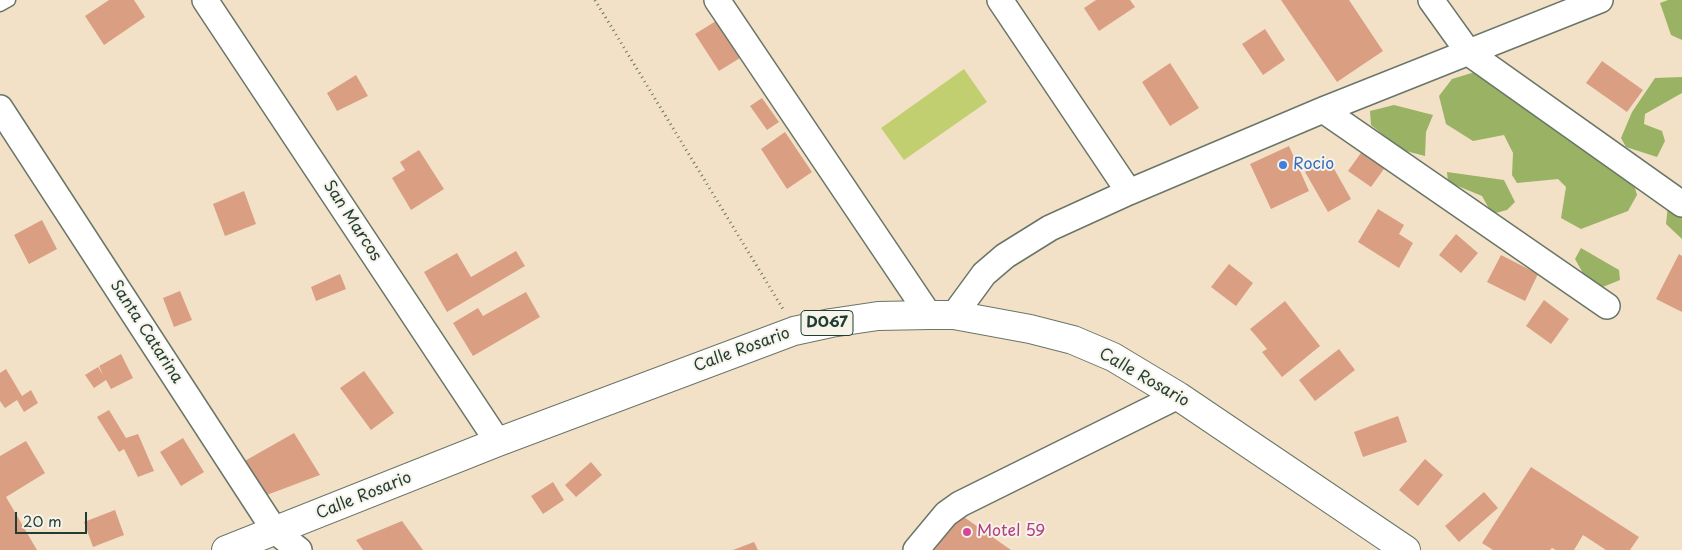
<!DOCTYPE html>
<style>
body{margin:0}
#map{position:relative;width:1682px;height:550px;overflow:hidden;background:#f3e1c7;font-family:"Playpen Sans",sans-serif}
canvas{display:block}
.scale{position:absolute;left:15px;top:512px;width:72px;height:22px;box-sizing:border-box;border:2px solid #1f3d34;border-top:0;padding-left:6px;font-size:15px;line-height:18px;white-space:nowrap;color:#1f3d34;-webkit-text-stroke:4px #f7f3e8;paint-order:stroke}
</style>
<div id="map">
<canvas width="1682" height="550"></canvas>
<div class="scale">20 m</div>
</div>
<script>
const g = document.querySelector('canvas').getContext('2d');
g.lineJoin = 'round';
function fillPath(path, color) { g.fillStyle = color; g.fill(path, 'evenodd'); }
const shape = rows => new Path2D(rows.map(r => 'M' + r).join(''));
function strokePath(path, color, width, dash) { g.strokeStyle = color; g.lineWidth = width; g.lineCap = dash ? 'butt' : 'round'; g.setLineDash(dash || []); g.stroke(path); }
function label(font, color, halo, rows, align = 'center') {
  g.font = font + ' "Playpen Sans",sans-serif'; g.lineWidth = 4; g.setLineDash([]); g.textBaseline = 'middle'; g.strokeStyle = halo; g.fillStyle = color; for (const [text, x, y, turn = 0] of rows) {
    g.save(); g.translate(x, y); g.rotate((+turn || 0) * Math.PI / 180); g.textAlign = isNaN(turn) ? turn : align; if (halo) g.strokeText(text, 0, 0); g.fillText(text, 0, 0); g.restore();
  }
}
fillPath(shape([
 [964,69,987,102,904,160,881,128]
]), '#c2cf71');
fillPath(shape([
 [1668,0,1682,0,1682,40,1671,35,1660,3],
 [1491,67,1626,155,1637,195,1628,211,1581,229,1561,218,1566,187,1558,179,1517,183,1512,175,1513,153,1504,135,1473,141,1446,124,1439,96,1452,79],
 [1682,77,1682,93,1645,114,1644,124,1662,131,1665,141,1657,157,1626,147,1621,138,1632,112,1655,78],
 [1394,105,1433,115,1426,132,1425,156,1402,150,1371,125,1370,111],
 [1447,172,1504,180,1515,202,1507,210,1492,214,1482,196,1448,182],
 [1668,205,1682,210,1682,239,1666,224],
 [1581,248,1619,270,1620,280,1593,291,1575,259]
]), '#99b263');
fillPath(shape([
 [109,0,134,0,145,17,104,45,85,16],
 [1096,0,1130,0,1135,7,1099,31,1084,8],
 [1281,0,1349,0,1383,51,1337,82],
 [716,21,740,58,719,71,695,34],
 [1265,29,1285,60,1263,75,1242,44],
 [1602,61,1643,90,1627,112,1586,83],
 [1170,63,1199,108,1170,126,1142,82],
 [356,75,368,96,337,111,327,93],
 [762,98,779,122,767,130,750,106],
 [785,132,812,172,787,189,761,149],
 [1368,143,1391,159,1371,187,1348,171],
 [1289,146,1309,191,1271,209,1250,164],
 [419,150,444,189,411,210,392,178,405,170,400,162],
 [1328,158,1351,199,1328,212,1305,172],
 [244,191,256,224,225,236,213,204],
 [1378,209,1404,225,1399,234,1413,243,1399,268,1358,242],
 [42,220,57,249,29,264,14,235],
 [1456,234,1478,253,1461,273,1439,255],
 [516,251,525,266,447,312,424,272,457,253,471,277],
 [1679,254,1682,256,1682,312,1656,299],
 [1501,255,1538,274,1525,301,1487,282],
 [1229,264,1253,283,1236,306,1211,287],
 [340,274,346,289,316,301,311,287],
 [180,291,192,320,174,327,163,298],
 [526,292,540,317,473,356,453,323,478,308,483,316],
 [1544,300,1569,319,1551,344,1526,326],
 [1285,301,1320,346,1282,377,1262,352,1267,349,1250,329],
 [1339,349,1355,370,1315,401,1299,380],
 [121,354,133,378,111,389,106,380,94,388,85,375,98,367,103,375,99,366],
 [6,369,22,396,31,390,38,403,24,412,17,400,5,408,0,401,0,373],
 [364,371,394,413,371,430,340,388],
 [109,410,126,438,138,434,154,471,138,477,124,449,119,452,97,417],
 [1398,416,1407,442,1363,457,1354,432],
 [294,433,320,475,264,496,243,462],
 [183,438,204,472,181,486,160,452],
 [26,441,45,473,6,497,37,550,0,550,0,456],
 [1425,459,1443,475,1418,506,1399,490],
 [591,462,602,475,576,497,565,485],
 [1531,467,1639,537,1630,550,1606,550,1583,535,1574,550,1556,550,1552,548,1550,550,1493,550,1482,543],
 [553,482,564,500,543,514,531,496],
 [1484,492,1498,508,1459,542,1445,526],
 [115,510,124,535,93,547,84,522],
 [961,515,1011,550,934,550],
 [402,521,423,550,363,550,356,540],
 [754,542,758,550,733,550]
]), '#da9e83');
const service = shape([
 [0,5,9,0]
]);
const minor = shape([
 [205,0,498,442],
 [717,0,929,315],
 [1000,0,1129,192],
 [1431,0,1469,53,1682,204],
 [0,108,275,531,299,550],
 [1323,110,1607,306],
 [954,315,984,274,1005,256,1050,228,1129,192,1323,110,1600,0],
 [916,550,946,514,960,504,1178,396]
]);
const primary = shape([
 [226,550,498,442,794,331,831,323,878,316,929,315,954,315,1030,329,1073,340,1113,357,1178,396,1406,550]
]);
strokePath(service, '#697667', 15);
strokePath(minor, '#697667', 28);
strokePath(primary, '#697667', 30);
strokePath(shape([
 [595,0,783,309]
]), '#697667', 3, [1, 4]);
strokePath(service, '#fff', 12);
strokePath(minor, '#fff', 25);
strokePath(primary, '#fff', 28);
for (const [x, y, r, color] of [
 [1283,165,5,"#3f7fe0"],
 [967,532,5,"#d1479c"]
]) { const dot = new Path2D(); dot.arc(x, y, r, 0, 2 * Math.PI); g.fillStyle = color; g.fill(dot); strokePath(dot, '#f7f3e8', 2); }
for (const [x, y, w] of [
 [827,323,52]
]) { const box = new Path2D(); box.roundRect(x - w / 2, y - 12.5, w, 25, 4); g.fillStyle = '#f7f3e8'; g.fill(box); strokePath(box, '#1f3d34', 1); }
label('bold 15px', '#1f3d34', null, [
 ["D067",827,323]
]);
label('16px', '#366cbe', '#f7f3e8', [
 ["Rocio",1293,165]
], 'left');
label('16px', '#1f3d34', '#f7f3e8', [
 ["San Marcos",352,221,57],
 ["Santa Catarina",146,332,57],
 ["Calle Rosario",742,350,-20],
 ["Calle Rosario",1144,378,30],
 ["Calle Rosario",364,496,-22]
]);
label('16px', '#b23c85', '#f7f3e8', [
 ["Motel 59",977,532]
], 'left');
</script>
